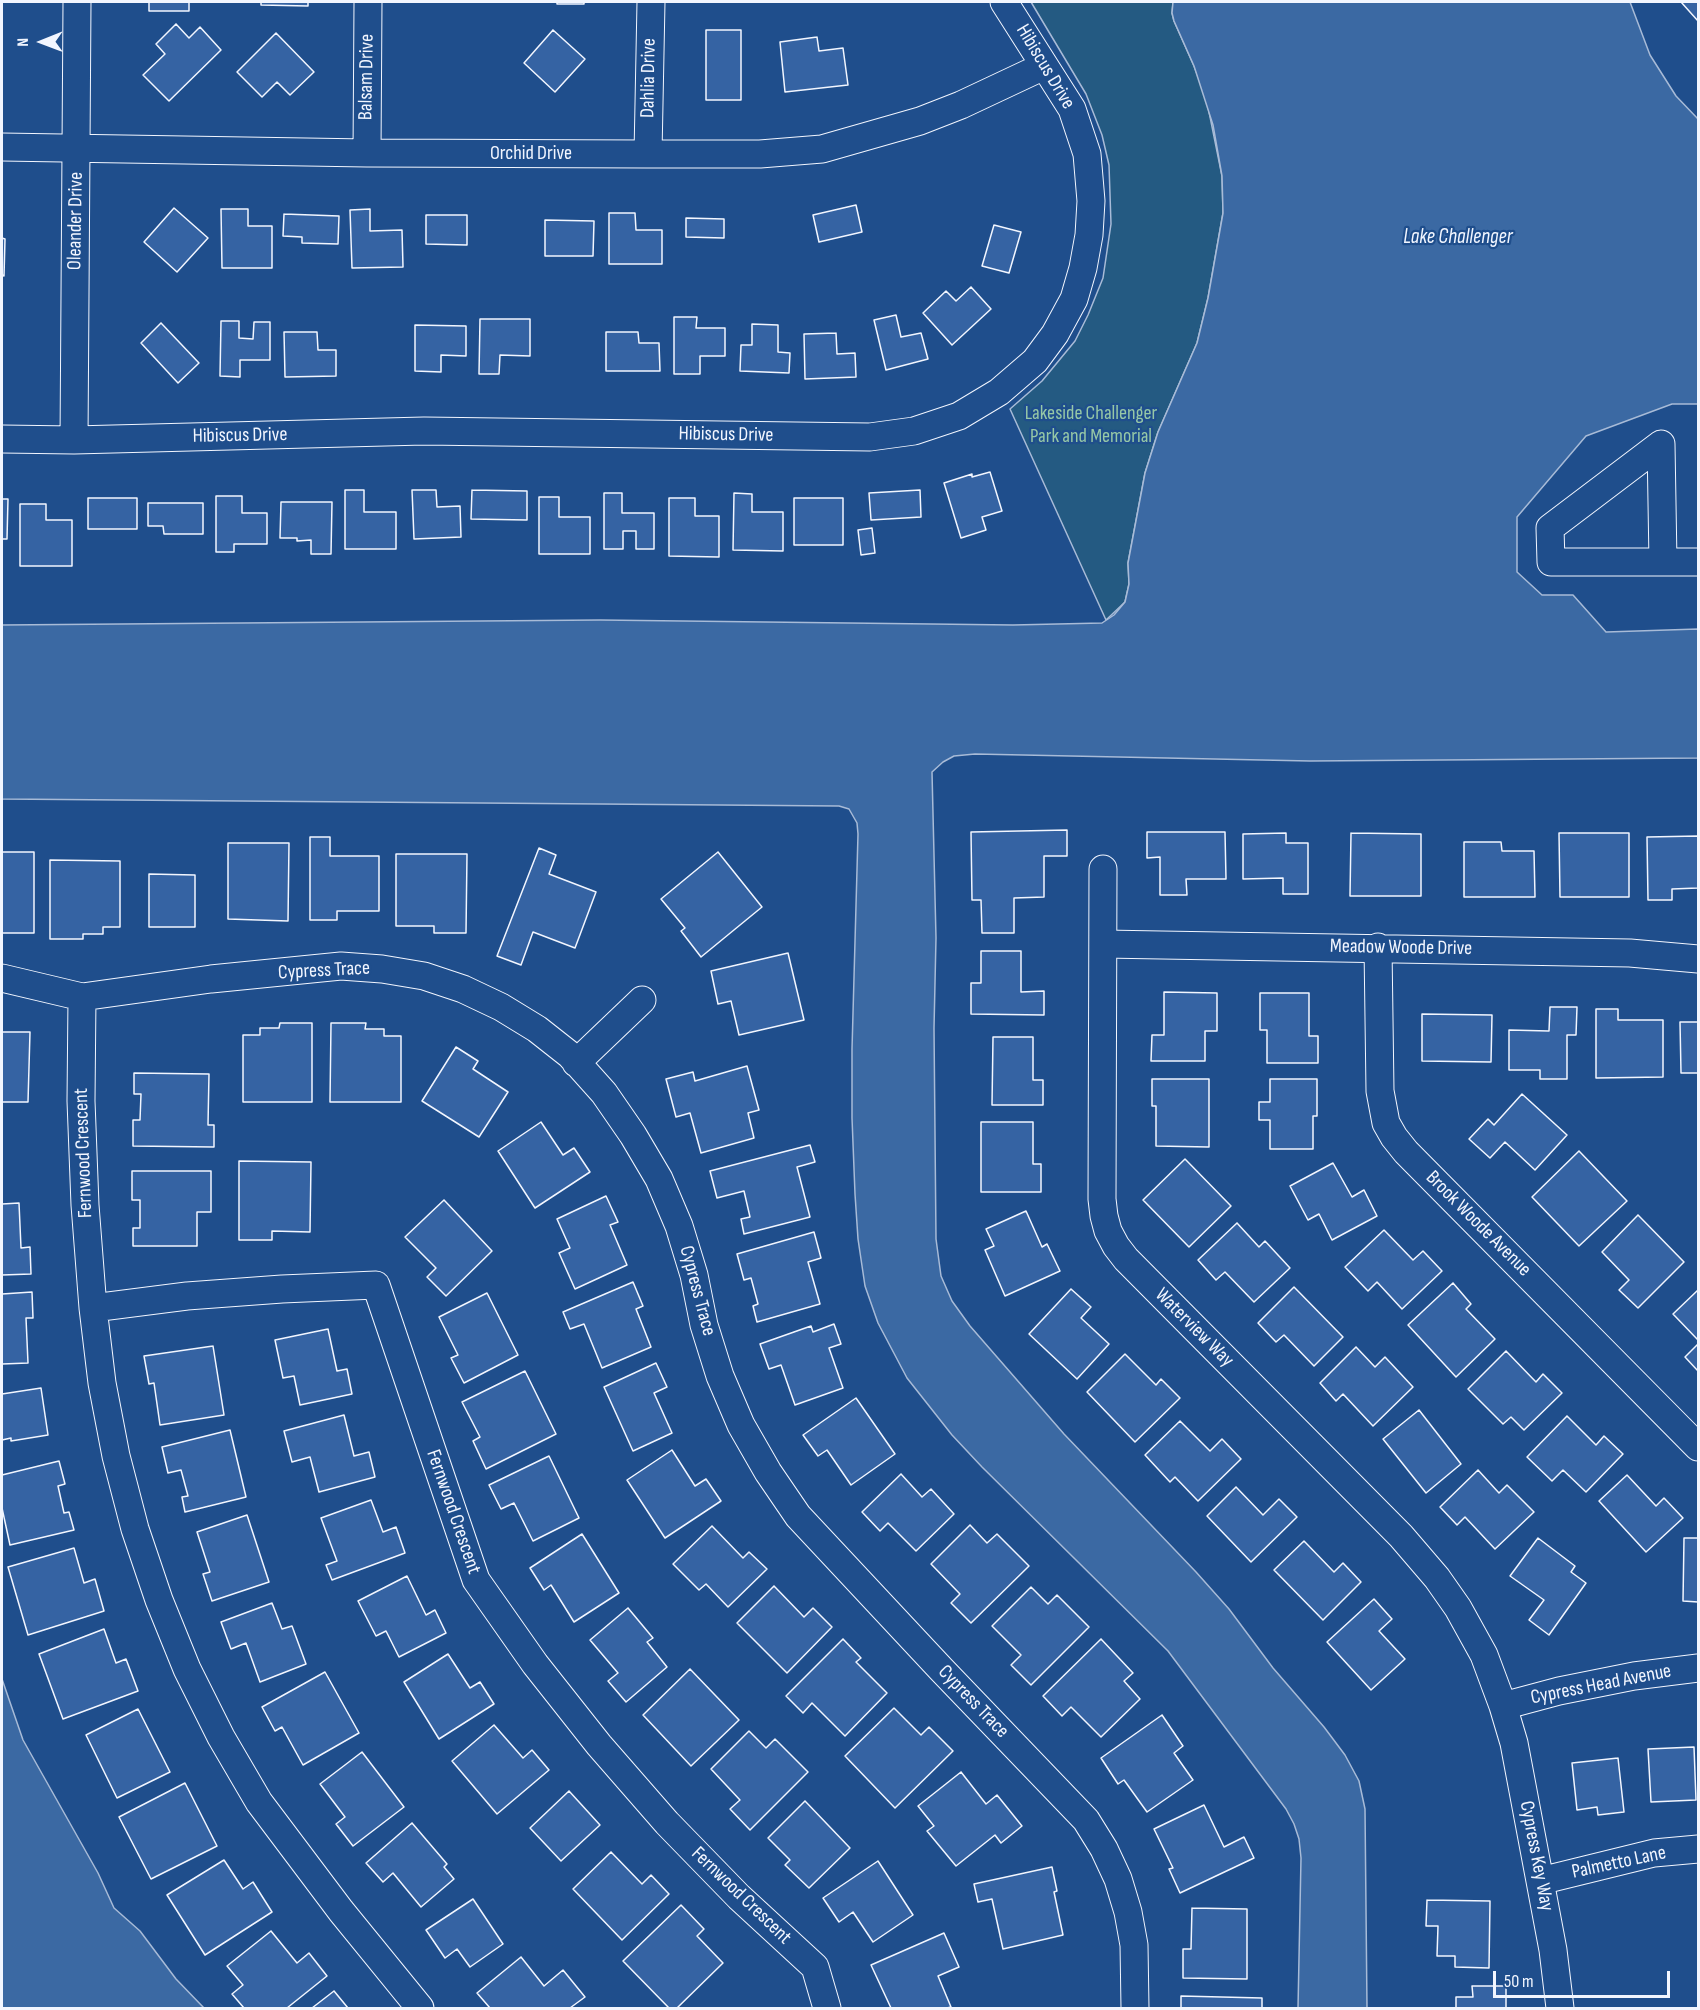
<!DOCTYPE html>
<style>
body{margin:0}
#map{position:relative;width:1700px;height:2010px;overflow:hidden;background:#1f4e8c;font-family:"Sofia Sans Condensed",sans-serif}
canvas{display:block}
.frame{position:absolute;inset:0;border:3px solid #f2f6ff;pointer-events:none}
.north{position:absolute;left:12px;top:12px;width:60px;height:60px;-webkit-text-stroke:4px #1f4e8c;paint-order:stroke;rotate:269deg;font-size:16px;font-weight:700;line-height:24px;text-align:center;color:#f2f6ff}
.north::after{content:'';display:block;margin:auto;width:21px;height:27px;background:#f2f6ff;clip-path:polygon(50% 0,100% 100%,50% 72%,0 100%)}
.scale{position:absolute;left:1493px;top:1971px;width:177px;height:27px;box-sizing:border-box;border:3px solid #f2f6ff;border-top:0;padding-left:8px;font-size:18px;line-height:21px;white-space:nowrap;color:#f2f6ff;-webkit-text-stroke:4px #1f4e8c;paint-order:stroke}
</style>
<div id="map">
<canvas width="1700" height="2010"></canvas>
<div class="frame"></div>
<div class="north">N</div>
<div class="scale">50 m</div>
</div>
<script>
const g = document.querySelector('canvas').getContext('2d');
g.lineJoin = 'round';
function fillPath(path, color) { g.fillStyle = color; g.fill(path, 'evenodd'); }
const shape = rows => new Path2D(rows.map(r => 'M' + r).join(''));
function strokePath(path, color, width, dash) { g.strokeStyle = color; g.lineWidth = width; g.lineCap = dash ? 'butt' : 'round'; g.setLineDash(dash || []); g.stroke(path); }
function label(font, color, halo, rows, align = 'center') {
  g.font = font + ' "Sofia Sans Condensed",sans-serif'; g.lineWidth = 4.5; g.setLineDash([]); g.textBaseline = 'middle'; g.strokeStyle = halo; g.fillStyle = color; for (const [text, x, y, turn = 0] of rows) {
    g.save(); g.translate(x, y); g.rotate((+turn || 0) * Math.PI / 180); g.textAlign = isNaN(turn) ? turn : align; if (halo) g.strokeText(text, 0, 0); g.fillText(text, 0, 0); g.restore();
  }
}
const green = shape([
 [1031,2,1173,2,1172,13,1174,21,1194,66,1206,97,1222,176,1223,213,1208,298,1197,343,1158,432,1145,473,1128,563,1129,584,1125,602,1106,620,1010,409,1042,381,1075,341,1088,315,1103,278,1111,224,1109,165,1102,135,1086,94,1031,2]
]);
fillPath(green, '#245a82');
strokePath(green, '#a8bbd7', 1.5);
const water = shape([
 [1173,2,1630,2,1650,55,1676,96,1698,119,1698,404,1672,404,1586,436,1517,517,1517,572,1542,595,1573,595,1606,632,1698,629,1698,758,1310,761,975,754,954,756,943,762,932,772,936,938,934,1028,936,1239,941,1276,952,1301,970,1326,1064,1434,1196,1572,1229,1609,1273,1668,1324,1727,1345,1755,1359,1781,1365,1809,1367,2008,1298,2008,1301,1858,1299,1839,1294,1824,1286,1809,1168,1651,982,1467,952,1435,907,1378,878,1323,865,1286,858,1239,855,1194,852,1118,852,1049,858,834,857,823,849,809,839,806,2,799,2,625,600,620,1013,625,1102,623,1114,615,1125,602,1129,584,1128,563,1145,473,1158,432,1197,343,1208,298,1223,213,1222,176,1213,125,1194,66,1174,21,1172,13,1173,2],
 [2,1679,23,1740,98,1873,114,1908,140,1931,176,1979,204,2008,2,2008,2,1679]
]);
fillPath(water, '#3b69a3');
strokePath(water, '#a8bbd7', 1.5);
const building = shape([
 [149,2,189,2,189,11,149,11,149,2],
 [261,2,308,2,308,6,261,5,261,2],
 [557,2,584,2,584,4,557,4,557,2],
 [1681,2,1698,2,1698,21,1681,2],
 [176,24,189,38,200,27,221,50,169,101,143,75,165,54,156,44,176,24],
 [553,30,585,59,555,92,524,63,553,30],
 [706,30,741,30,741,100,706,100,706,30],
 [276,33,314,72,290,95,277,82,262,97,237,72,276,33],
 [817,37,819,51,843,48,848,85,785,92,780,42,817,37],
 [856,205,862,232,819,242,813,215,856,205],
 [174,208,208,238,177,272,144,242,174,208],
 [221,209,248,209,248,226,272,226,272,268,222,268,221,209],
 [370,209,370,231,402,230,403,267,352,268,350,210,370,209],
 [609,213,635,213,636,230,662,230,662,264,609,264,609,213],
 [284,214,339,216,338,244,302,243,302,237,283,236,284,214],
 [426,215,467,215,467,245,426,244,426,215],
 [686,218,724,219,724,238,686,237,686,218],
 [545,220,594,221,593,256,545,256,545,220],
 [994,225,1021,232,1009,273,982,266,994,225],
 [2,238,5,239,4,276,2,275,2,238],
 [971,287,991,309,952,345,923,313,946,291,956,301,971,287],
 [896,315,901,337,921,333,928,359,886,370,874,320,896,315],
 [674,317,697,317,696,328,725,328,725,356,700,356,700,374,674,374,674,317],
 [480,319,530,319,530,356,500,355,499,374,479,374,480,319],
 [221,321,239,321,239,338,253,339,254,322,270,322,270,360,240,360,240,377,220,376,221,321],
 [161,323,199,363,178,383,141,343,161,323],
 [752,324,778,325,778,352,790,353,789,373,740,371,741,345,752,345,752,324],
 [415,325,466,326,466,356,441,355,441,372,415,371,415,325],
 [284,332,317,332,318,350,336,350,336,376,285,377,284,332],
 [606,332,638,332,639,343,659,343,660,371,606,371,606,332],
 [836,333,837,354,855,353,856,377,805,379,804,334,836,333],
 [990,472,1002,511,982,517,986,530,961,538,944,483,972,474,972,477,990,472],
 [345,490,364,490,364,512,396,512,396,549,345,549,345,490],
 [412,490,436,490,437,507,460,506,461,537,414,539,412,490],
 [472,490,527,491,527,520,471,519,472,490],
 [920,490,921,517,871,520,869,493,920,490],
 [604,493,622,493,622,513,654,513,654,549,636,549,636,531,623,531,623,549,604,549,604,493],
 [734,493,752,494,752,512,783,512,783,551,733,550,734,493],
 [216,496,242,496,242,513,267,513,267,544,234,544,234,552,216,552,216,496],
 [539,497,559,497,559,517,590,517,590,554,539,554,539,497],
 [88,498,137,498,137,529,88,529,88,498],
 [669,498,695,498,695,516,719,516,719,557,669,556,669,498],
 [794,498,843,498,843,545,794,545,794,498],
 [2,499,8,499,7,539,2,539,2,499],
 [281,502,332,502,331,554,311,554,311,540,297,541,297,538,280,538,281,502],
 [148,503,203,503,203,534,164,534,163,526,148,526,148,503],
 [20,504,46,504,46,520,72,520,72,566,20,566,20,504],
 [872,528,875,553,861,555,858,530,872,528],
 [1067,830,1067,856,1044,856,1044,897,1014,898,1014,933,982,933,981,900,972,900,971,832,1067,830],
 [1147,832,1225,832,1226,879,1186,879,1187,895,1160,895,1160,857,1147,858,1147,832],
 [1286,833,1286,843,1308,843,1308,894,1283,894,1283,878,1243,879,1243,834,1286,833],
 [1351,833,1421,834,1421,896,1350,896,1351,833],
 [1559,833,1629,833,1629,897,1560,897,1559,833],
 [1698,836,1698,888,1672,889,1672,900,1648,900,1647,837,1698,836],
 [310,837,330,837,330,856,379,856,379,911,337,911,337,920,310,920,310,837],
 [1464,842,1501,842,1502,851,1534,851,1535,897,1464,897,1464,842],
 [228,843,289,843,288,921,228,919,228,843],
 [539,848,556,855,549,874,596,892,575,948,533,932,521,965,497,956,539,848],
 [2,852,34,852,34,933,2,933,2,852],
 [718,852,762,907,701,957,681,931,685,928,661,899,718,852],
 [396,854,467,854,466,933,434,933,434,926,396,926,396,854],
 [50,860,120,861,120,927,103,927,103,934,83,934,83,939,50,939,50,860],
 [149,874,195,875,195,927,149,927,149,874],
 [981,951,1021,951,1021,992,1044,991,1044,1015,971,1014,971,983,981,983,981,951],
 [788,953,804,1020,739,1035,731,1001,718,1004,711,971,788,953],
 [1164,992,1217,993,1217,1031,1205,1031,1205,1061,1151,1061,1152,1035,1164,1035,1164,992],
 [1260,993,1309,993,1309,1036,1318,1036,1318,1063,1267,1063,1267,1030,1260,1030,1260,993],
 [1550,1007,1577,1007,1576,1035,1567,1035,1567,1079,1540,1079,1540,1070,1509,1070,1509,1030,1549,1031,1550,1007],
 [1596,1009,1618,1009,1618,1020,1663,1020,1663,1077,1596,1078,1596,1009],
 [1422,1014,1492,1015,1491,1062,1422,1061,1422,1014],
 [1680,1022,1698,1022,1698,1073,1681,1073,1680,1022],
 [280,1023,312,1023,312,1102,243,1102,243,1035,260,1035,260,1028,279,1028,280,1023],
 [331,1023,366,1023,365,1029,384,1029,384,1036,401,1036,401,1102,330,1102,331,1023],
 [2,1032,30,1032,28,1102,2,1102,2,1032],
 [993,1037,1033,1037,1033,1080,1043,1080,1043,1105,992,1105,993,1037],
 [456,1047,478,1061,473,1069,508,1092,479,1137,422,1101,456,1047],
 [747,1066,759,1110,748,1113,754,1138,701,1153,690,1113,676,1117,666,1079,693,1072,695,1081,747,1066],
 [134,1073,209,1074,208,1125,214,1125,214,1147,133,1146,133,1120,140,1120,141,1094,134,1094,134,1073],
 [1152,1079,1209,1079,1209,1147,1156,1146,1156,1106,1152,1106,1152,1079],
 [1270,1079,1317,1079,1317,1116,1313,1116,1313,1149,1270,1149,1270,1120,1259,1120,1259,1102,1270,1102,1270,1079],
 [1522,1094,1567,1135,1535,1170,1505,1142,1490,1158,1469,1139,1488,1119,1494,1125,1522,1094],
 [541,1122,563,1155,574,1148,590,1172,535,1208,498,1151,541,1122],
 [981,1122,1033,1122,1033,1164,1041,1164,1041,1192,981,1192,981,1122],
 [810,1145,815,1162,797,1167,810,1217,744,1234,741,1219,750,1217,744,1191,717,1198,710,1171,810,1145],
 [1579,1151,1627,1201,1579,1246,1532,1197,1579,1151],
 [1185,1159,1231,1206,1189,1247,1143,1200,1185,1159],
 [239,1161,311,1162,310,1232,272,1231,272,1240,239,1240,239,1161],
 [1333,1163,1352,1197,1364,1190,1377,1216,1332,1240,1319,1214,1308,1220,1290,1186,1333,1163],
 [132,1171,211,1171,211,1212,197,1212,197,1246,133,1246,133,1228,140,1228,140,1200,132,1200,132,1171],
 [606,1196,618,1222,610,1225,627,1265,575,1289,559,1253,570,1248,557,1219,606,1196],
 [444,1200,492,1251,446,1296,427,1277,436,1268,405,1237,444,1200],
 [19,1203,21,1248,30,1247,31,1274,2,1275,2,1204,19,1203],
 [1026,1211,1042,1247,1047,1244,1060,1271,1005,1296,985,1250,994,1246,986,1229,1026,1211],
 [1638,1215,1684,1262,1638,1308,1619,1290,1629,1280,1602,1252,1638,1215],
 [1237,1223,1259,1247,1265,1241,1290,1268,1254,1302,1225,1272,1216,1280,1198,1260,1237,1223],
 [1384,1230,1413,1260,1423,1251,1442,1271,1402,1309,1377,1282,1368,1291,1345,1267,1384,1230],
 [814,1232,821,1258,808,1262,820,1304,757,1322,753,1306,758,1304,751,1278,744,1280,737,1254,814,1232],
 [633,1282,643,1306,636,1309,651,1347,602,1368,584,1324,570,1329,563,1312,633,1282],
 [1453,1283,1471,1304,1466,1309,1495,1339,1456,1377,1408,1325,1453,1283],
 [1294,1287,1343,1337,1314,1366,1284,1335,1276,1342,1258,1323,1294,1287],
 [1071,1289,1091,1307,1081,1318,1109,1344,1077,1379,1029,1334,1071,1289],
 [1698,1290,1698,1340,1673,1314,1698,1290],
 [32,1292,33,1318,26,1318,28,1363,2,1364,2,1294,32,1292],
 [487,1293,518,1355,464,1383,451,1358,458,1355,439,1317,487,1293],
 [834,1324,841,1344,829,1348,843,1388,795,1405,781,1365,769,1369,760,1344,811,1326,813,1332,834,1324],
 [328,1329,337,1371,347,1369,352,1394,300,1405,294,1376,283,1378,275,1340,328,1329],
 [1698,1344,1698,1371,1685,1357,1698,1344],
 [213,1346,224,1415,160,1425,154,1383,149,1384,144,1356,213,1346],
 [1356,1347,1375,1367,1385,1357,1413,1387,1373,1426,1343,1394,1336,1401,1320,1383,1356,1347],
 [1506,1351,1536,1382,1543,1374,1562,1393,1524,1430,1511,1417,1503,1424,1468,1389,1506,1351],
 [1125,1354,1156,1385,1161,1379,1180,1398,1135,1442,1087,1392,1125,1354],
 [656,1363,667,1387,654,1393,672,1433,633,1451,604,1387,656,1363],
 [525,1371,556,1434,486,1469,473,1441,480,1437,462,1402,525,1371],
 [41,1388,48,1435,11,1441,11,1438,2,1440,2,1394,41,1388],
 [856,1398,895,1454,851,1485,827,1450,818,1456,803,1435,856,1398],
 [1419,1410,1461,1464,1426,1493,1383,1439,1419,1410],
 [344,1415,354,1456,369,1452,375,1477,319,1492,310,1457,292,1462,284,1431,344,1415],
 [1567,1416,1596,1445,1604,1436,1623,1454,1586,1492,1563,1470,1552,1481,1527,1457,1567,1416],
 [1180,1421,1210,1451,1222,1439,1241,1459,1198,1501,1175,1477,1170,1482,1145,1455,1180,1421],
 [230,1430,246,1497,185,1512,182,1497,188,1496,181,1470,168,1473,162,1447,230,1430],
 [672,1450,695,1486,706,1479,721,1501,665,1538,627,1480,672,1450],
 [549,1456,579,1518,533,1541,514,1503,501,1509,489,1485,549,1456],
 [59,1461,65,1484,58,1486,64,1513,69,1512,74,1530,10,1545,2,1508,2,1475,59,1461],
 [1478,1470,1499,1493,1507,1485,1534,1512,1495,1549,1465,1517,1457,1525,1440,1507,1478,1470],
 [901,1474,922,1497,931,1489,954,1514,916,1551,888,1523,880,1531,862,1512,901,1474],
 [1627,1475,1656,1506,1664,1498,1683,1518,1646,1552,1599,1501,1627,1475],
 [1236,1487,1263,1515,1279,1499,1297,1517,1251,1562,1207,1516,1236,1487],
 [371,1500,383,1532,396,1527,405,1553,332,1580,326,1565,337,1561,321,1518,371,1500],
 [247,1515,269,1582,212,1601,203,1574,210,1572,197,1532,247,1515],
 [970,1525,987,1543,997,1534,1029,1566,971,1623,951,1603,960,1594,931,1564,970,1525],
 [712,1526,743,1558,749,1552,767,1569,728,1607,706,1584,699,1590,673,1564,712,1526],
 [582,1534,619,1593,574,1622,551,1585,544,1590,530,1568,582,1534],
 [1538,1538,1575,1566,1571,1572,1586,1583,1549,1635,1529,1620,1544,1600,1510,1576,1538,1538],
 [1684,1538,1698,1538,1698,1602,1683,1601,1684,1538],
 [1304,1541,1334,1572,1343,1563,1361,1582,1323,1620,1274,1570,1304,1541],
 [74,1548,84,1583,95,1579,104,1611,28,1635,8,1567,74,1548],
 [407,1576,426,1615,435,1610,446,1633,399,1657,386,1631,376,1636,358,1601,407,1576],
 [774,1586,804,1617,813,1608,832,1627,787,1673,737,1623,774,1586],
 [1031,1587,1048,1604,1057,1595,1089,1627,1031,1685,1011,1665,1021,1655,992,1626,1031,1587],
 [1374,1599,1392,1619,1379,1631,1405,1659,1371,1690,1327,1642,1374,1599],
 [272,1603,282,1629,292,1626,306,1664,260,1682,246,1643,231,1649,221,1622,272,1603],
 [628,1608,653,1638,647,1642,667,1667,626,1702,608,1681,618,1673,590,1640,628,1608],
 [104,1629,116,1663,126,1659,138,1691,63,1719,39,1654,104,1629],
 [843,1639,861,1658,856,1662,887,1693,845,1736,812,1703,803,1713,786,1696,843,1639],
 [1101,1639,1133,1673,1124,1681,1140,1699,1101,1737,1071,1707,1062,1716,1043,1696,1101,1639],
 [448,1654,470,1688,480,1682,494,1704,439,1739,404,1682,448,1654],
 [690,1669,739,1720,691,1766,643,1715,690,1669],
 [325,1672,359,1733,303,1765,282,1727,275,1731,262,1707,325,1672],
 [894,1708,921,1735,929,1727,953,1751,895,1808,845,1756,894,1708],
 [138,1709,170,1772,117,1798,86,1735,138,1709],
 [1162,1715,1183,1746,1174,1753,1193,1780,1147,1812,1124,1780,1118,1784,1101,1758,1162,1715],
 [494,1725,523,1758,532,1750,549,1770,497,1814,452,1761,494,1725],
 [749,1731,766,1748,775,1739,808,1772,750,1830,730,1809,740,1800,711,1769,749,1731],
 [1694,1747,1696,1800,1651,1802,1648,1749,1694,1747],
 [362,1752,404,1807,353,1846,336,1824,345,1817,320,1784,362,1752],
 [1618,1758,1624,1812,1598,1815,1597,1807,1577,1810,1572,1763,1618,1758],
 [961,1772,986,1804,997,1795,1022,1826,1001,1843,995,1835,956,1866,927,1831,934,1826,918,1806,961,1772],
 [185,1783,217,1846,151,1879,119,1817,185,1783],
 [569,1791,600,1825,561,1861,530,1828,569,1791],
 [805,1801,850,1848,809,1888,785,1865,790,1860,768,1838,805,1801],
 [1204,1805,1224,1847,1244,1837,1254,1858,1180,1893,1169,1869,1173,1868,1154,1829,1204,1805],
 [412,1823,447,1864,444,1867,454,1879,421,1907,393,1873,383,1882,366,1863,412,1823],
 [611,1852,642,1884,651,1875,669,1894,622,1940,573,1889,611,1852],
 [224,1860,243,1889,253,1882,272,1912,205,1955,167,1895,224,1860],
 [878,1861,913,1915,873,1942,853,1912,839,1922,823,1898,878,1861],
 [1052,1867,1057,1891,1054,1892,1063,1935,1003,1949,992,1899,978,1902,974,1884,1052,1867],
 [473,1899,503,1944,470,1967,457,1949,445,1958,426,1930,473,1899],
 [1427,1900,1490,1901,1489,1968,1455,1967,1455,1956,1437,1956,1438,1926,1426,1926,1427,1900],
 [681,1905,704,1929,697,1936,723,1963,677,2008,669,2008,623,1961,681,1905],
 [1192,1908,1247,1909,1247,1979,1183,1978,1183,1949,1191,1949,1192,1908],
 [271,1931,297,1963,309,1953,327,1976,287,2008,244,2008,232,1994,243,1985,227,1966,271,1931],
 [944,1933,959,1967,938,1976,951,2007,947,2008,891,2008,871,1965,944,1933],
 [521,1957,544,1986,563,1970,585,1997,570,2008,490,2008,477,1993,521,1957],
 [1472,1986,1506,1986,1506,2008,1456,2008,1456,1997,1473,1997,1472,1986],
 [334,1991,348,2008,312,2008,334,1991],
 [1181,1996,1262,1998,1262,2008,1181,2008,1181,1996]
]);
fillPath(building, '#3563a3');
strokePath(building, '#f2f6ff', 1.5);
const minor = shape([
 [2,147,367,153,648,154,760,154,822,149,920,121,961,105,1044,66],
 [367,153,368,2],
 [648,154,651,2],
 [2,439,74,440,424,431,870,437,914,431,959,416,999,392,1035,361,1055,334,1074,299,1083,268,1089,235,1091,201,1087,154,1072,109,1004,2],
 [74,440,77,2],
 [1663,562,1661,444,1550,528,1551,562,1698,562],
 [1103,869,1102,1199,1104,1216,1108,1231,1116,1246,1126,1259,1401,1536,1437,1578,1458,1608,1484,1655,1503,1706,1514,1743,1553,1950,1560,2008],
 [1103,944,1630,953,1698,959],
 [1378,947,1380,1091,1386,1123,1394,1137,1406,1152,1698,1447],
 [2,978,82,997,211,979,341,966,382,969,424,976,463,989,501,1007,537,1029,570,1055,604,1093,633,1135,659,1179,679,1226,694,1275,704,1325,720,1376,741,1425,768,1472,798,1516,941,1669,1086,1820,1104,1849,1118,1879,1128,1912,1134,1945,1135,2008],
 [82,997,81,1101,85,1205,93,1308],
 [576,1063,642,1000],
 [1503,1706,1559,1691,1634,1676,1698,1668],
 [1540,1881,1654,1853,1698,1849],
 [420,2008,341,1911,259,1802,221,1737,187,1669,159,1600,135,1529,116,1456,102,1383,93,1308,187,1296,282,1289,376,1285,476,1580,535,1664,599,1745,667,1823,739,1897,815,1967,827,2008]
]);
strokePath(minor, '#f2f6ff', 29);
strokePath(minor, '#1f4e8c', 27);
label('20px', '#f2f6ff', '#1f4e8c', [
 ["Hibiscus Drive",1045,67,59],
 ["Balsam Drive",367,77,-89],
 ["Dahlia Drive",649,78,-89],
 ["Orchid Drive",531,154],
 ["Oleander Drive",76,221,-89],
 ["Hibiscus Drive",726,435,1],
 ["Hibiscus Drive",240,436,-1],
 ["Meadow Woode Drive",1401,948,1],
 ["Cypress Trace",324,971,-3],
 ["Fernwood Crescent",84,1153,-92],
 ["Brook Woode Avenue",1478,1224,45],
 ["Cypress Trace",697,1291,75],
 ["Waterview Way",1194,1328,45],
 ["Fernwood Crescent",453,1512,71],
 ["Cypress Head Avenue",1601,1685,-11],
 ["Cypress Trace",973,1702,46],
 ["Cypress Key Way",1536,1856,79],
 ["Palmetto Lane",1619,1863,-12],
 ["Fernwood Crescent",741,1896,44]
]);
label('20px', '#97c8a6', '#1f4e8c', [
 ["Lakeside Challenger",1091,414],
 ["Park and Memorial",1091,437]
]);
label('italic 21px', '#f2f6ff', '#1f4e8c', [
 ["Lake Challenger",1458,238]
]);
</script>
